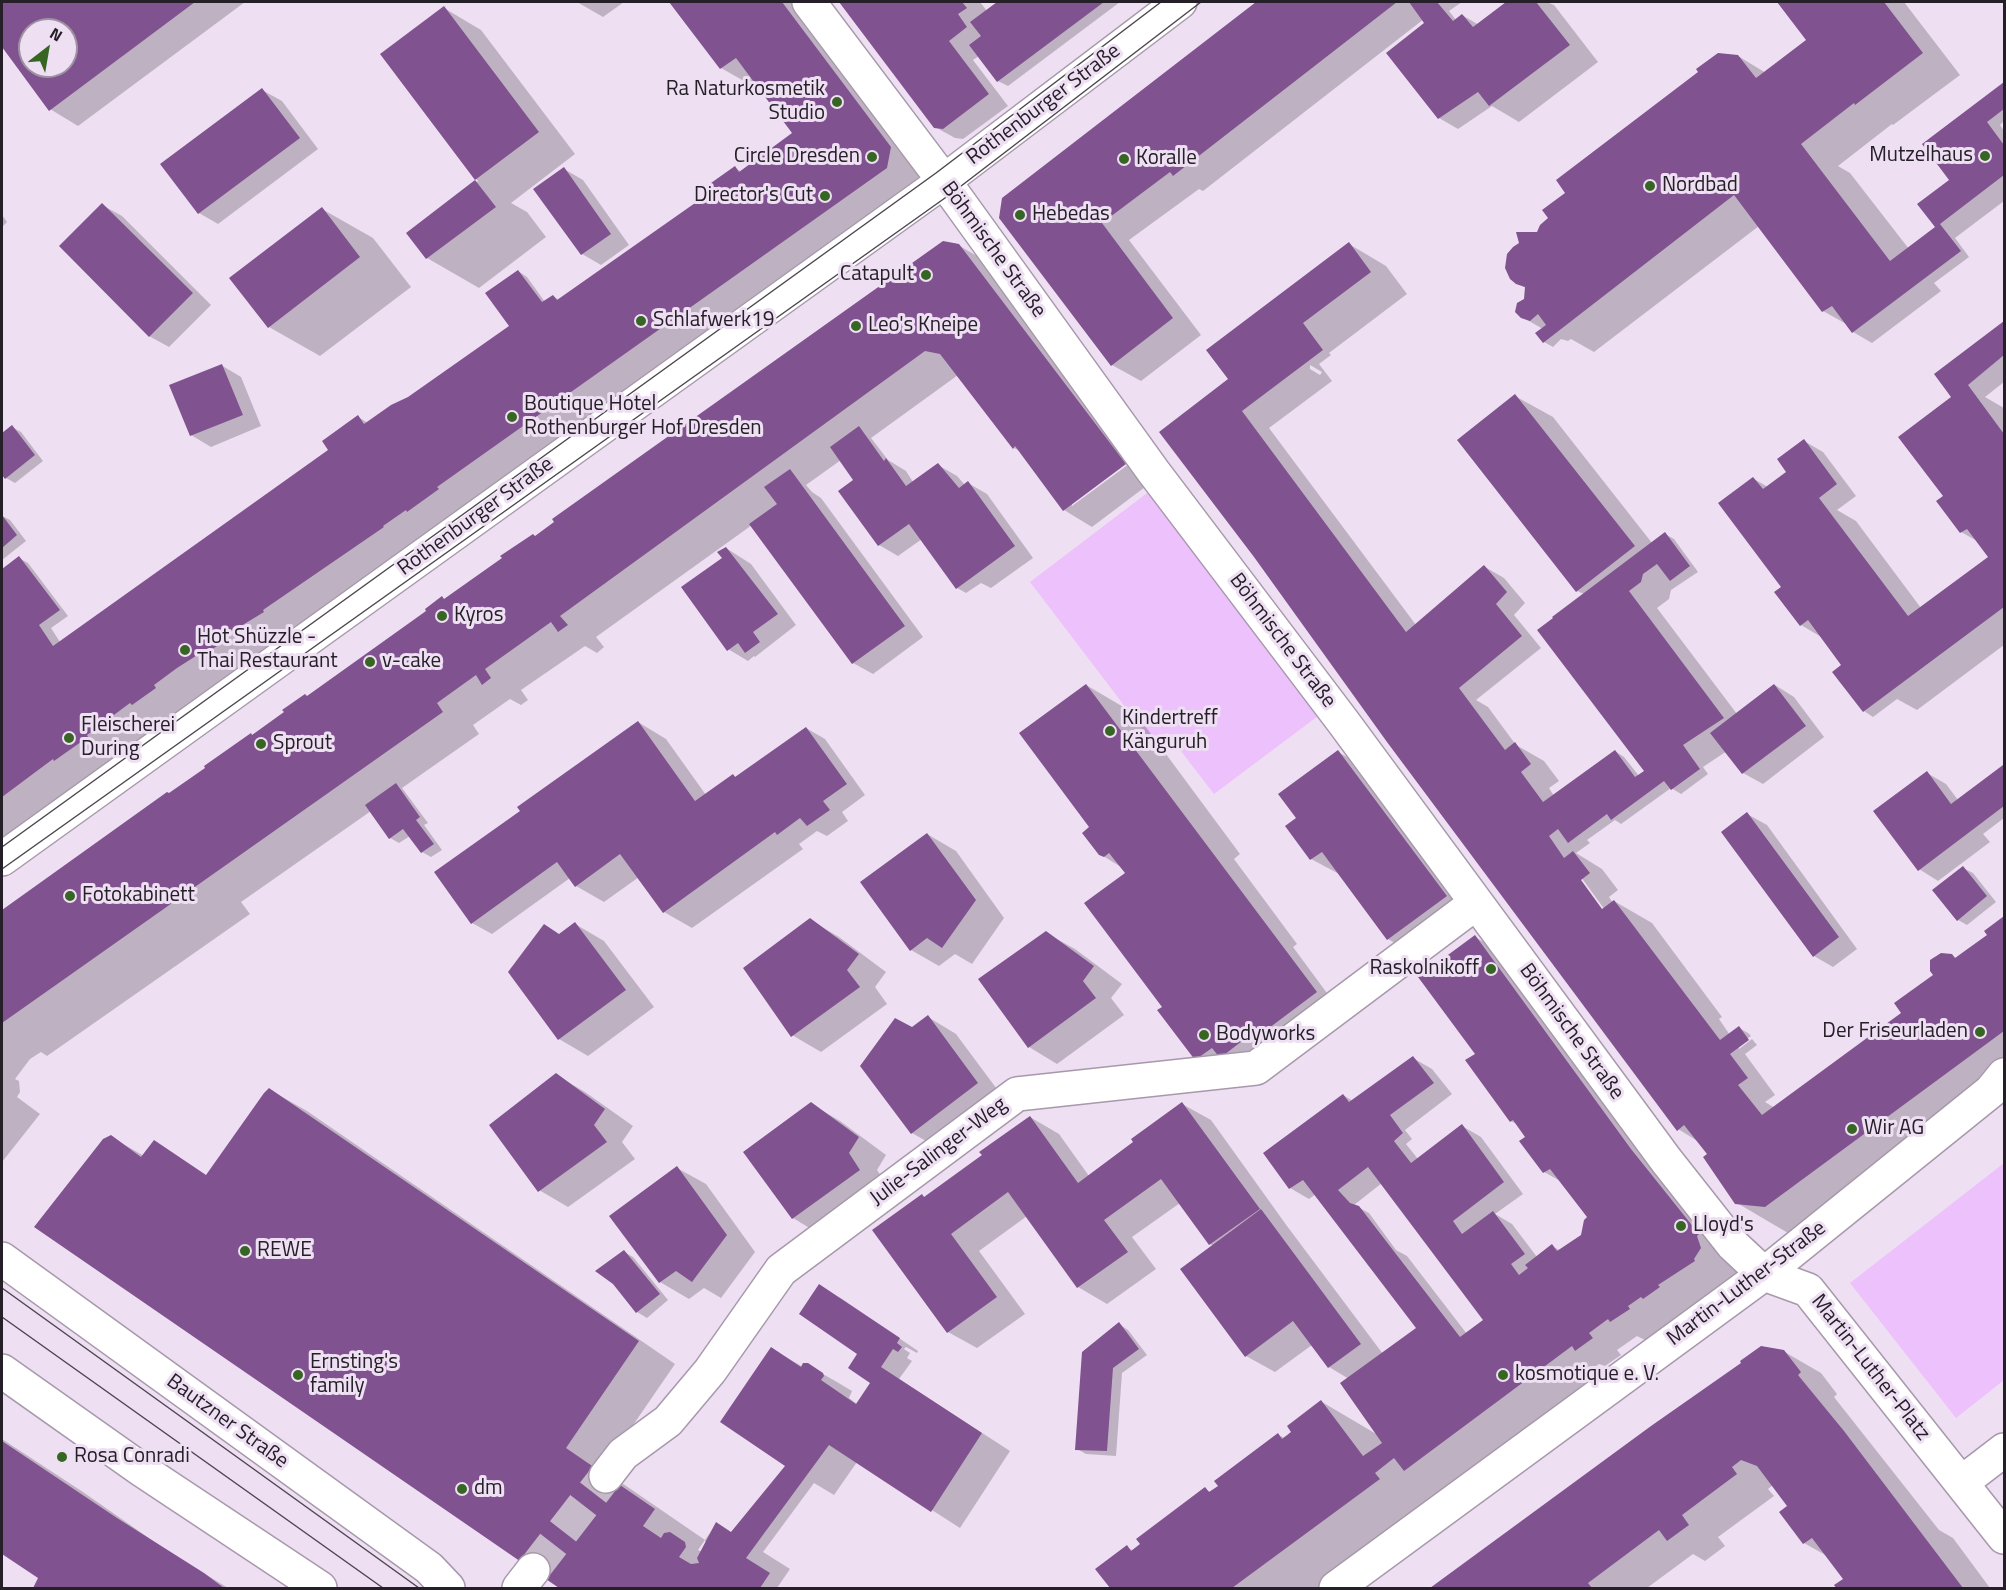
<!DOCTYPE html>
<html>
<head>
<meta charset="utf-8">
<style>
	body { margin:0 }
	#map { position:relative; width:2006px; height:1590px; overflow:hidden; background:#eedff3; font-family:"Titillium Web",sans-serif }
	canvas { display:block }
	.frame { position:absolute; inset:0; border:3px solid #252027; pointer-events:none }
	.north { position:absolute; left:18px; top:18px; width:60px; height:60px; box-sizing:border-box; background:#eedff3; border:2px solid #9e93a1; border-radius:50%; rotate:31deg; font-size:16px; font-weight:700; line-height:24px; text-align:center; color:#252027 }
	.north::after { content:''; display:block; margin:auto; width:21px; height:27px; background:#376524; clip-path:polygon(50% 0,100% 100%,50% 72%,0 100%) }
</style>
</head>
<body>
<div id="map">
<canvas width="2006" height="1590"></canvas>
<div class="frame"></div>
<div class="north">N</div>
</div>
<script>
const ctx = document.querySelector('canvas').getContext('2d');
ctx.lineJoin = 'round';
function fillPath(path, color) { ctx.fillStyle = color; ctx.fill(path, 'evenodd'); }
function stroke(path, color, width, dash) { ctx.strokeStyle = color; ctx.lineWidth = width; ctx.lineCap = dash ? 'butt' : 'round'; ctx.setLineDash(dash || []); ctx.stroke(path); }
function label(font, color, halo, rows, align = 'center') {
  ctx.font = font + ' "Titillium Web",sans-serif'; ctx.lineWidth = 6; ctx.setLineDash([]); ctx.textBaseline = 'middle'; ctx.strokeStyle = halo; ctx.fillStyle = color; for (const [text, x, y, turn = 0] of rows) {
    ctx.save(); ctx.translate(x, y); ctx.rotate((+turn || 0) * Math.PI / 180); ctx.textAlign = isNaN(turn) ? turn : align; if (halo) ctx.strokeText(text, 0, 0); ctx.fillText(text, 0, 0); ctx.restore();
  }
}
fillPath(new Path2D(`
	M1151,490L1322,713L1214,794L1167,733L1152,742L1030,582Z
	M2004,1163V1380L1956,1418L1850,1283Z`), '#edc1fc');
fillPath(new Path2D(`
	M2,2H245L78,126L50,109L2,44ZM30,30H66V66H30Z
	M577,2H624L603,17Z
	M672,2H803L928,170L924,190L2,843V571L19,558L28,563L68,616L51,628L60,642L331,450L358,417L368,423L409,398L511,326L518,271L527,277L545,302L553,296L559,300L717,189L735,168L742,172L794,134L760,88L758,89L721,68ZM508,374L542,423L540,424L505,376Z
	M841,2H980L987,11L999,2H1120L1008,86L998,81L979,56L973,60L1008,106L963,139L955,138L935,127Z
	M1258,2H1462L1449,11L1456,20L1462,15L1479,25L1509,2H1547L1554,5L1598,62L1519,122L1492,106L1458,129L1439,118L1388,53L1425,25L1424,19L1203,191L1199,189L1129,240L1201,335L1141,381L1112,365L1004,198Z
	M1779,2H1904L1960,75L1893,125L1892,124L1838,166L1850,173L1909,249L1937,228L1951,180L1924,144L2004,84V121L2000,125L2004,131V201L1955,238L1969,257L1934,283L1941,291L1872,343L1853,332L1848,325L1823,311L1759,226L1594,352L1571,339L1568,341L1561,339L1553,347L1544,342L1543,329L1522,317L1526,288L1516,283L1537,233L1738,56L1766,73L1808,40Z
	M444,8L481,30L575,154L511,203L527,212L546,237L479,288L427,258L408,233L478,181L383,54Z
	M262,90L282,101L318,149L218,224L199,213Z
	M564,169L583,180L629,245L601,265L582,254Z
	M102,205L122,216L211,305L169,347L149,336Z
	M322,209L373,238L411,287L320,356L269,327Z
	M2,215L7,222L2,227Z
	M1349,244L1386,266L1407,294L1329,353L1331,355L1319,364L1332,381L1269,428L1416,625L1485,567L1504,578L1525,603L1514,615L1541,648L1476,700L1488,707L1516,745L1544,761L1559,781L1549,788L1554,796L1615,751L1624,757L1639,776L1646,772L1584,594L1577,591L1515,396L1553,417L1652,543L1665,534L1674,539L1698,572L1671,590L1669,599L1657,608L1737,714L1775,685L1794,697L1824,737L1763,784L1743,773L1727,751L1703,767L1708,774L1681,794L1671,788L1621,824L1615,820L1587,840L1590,843L1576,853L1602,869L1618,890L1609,897L1613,903L1614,901L1652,923L1722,1017L1719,1019L1730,1035L1739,1028L1748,1033L1751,1036L1739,1045V1049L1752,1039L1757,1045L1745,1054L1775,1095L1765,1102L1775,1108L1903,1014L1951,955L1957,959L1989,935L1986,932L2004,918V1079L1817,1236L1788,1233L1737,1203L1709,1154L1699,1142L1678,1129L1256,557L1231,380ZM1310,365L1322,372L1320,375L1310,369ZM1578,873L1605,910H1602L1575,875Z
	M958,245L996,267L1153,481L1092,527L1064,510L1022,452L1014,448L958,375L871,438L888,460L906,471L913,482L938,465L957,476L965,485L968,483L987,494L1033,558L991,588L981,583L966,593L957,588L922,539L898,556L879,545L856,480L841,460L806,485L812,492L821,498L923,637L873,674L853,663L752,525L596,637L604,647L597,653L585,646L521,690L528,700L521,705L510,699L473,725L479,734L402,788L428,823L424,825L442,850L431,857L422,852L410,836L399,843L390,838L371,811L241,902L250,914L47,1056L41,1052L30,1059L15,1079L19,1081L20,1092L17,1097L40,1114L2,1162V911L168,793L170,795L251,734L253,736L535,537ZM1131,459L1133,461L1072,506V502Z
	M2004,323V382L1985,397L2004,408V645L1917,710L1897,699L1873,717L1864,711L1844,665L1823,638L1801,625L1783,587L1754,479L1768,487L1788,472L1804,441L1823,452L1856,496L1837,510L1856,521L1921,608L1990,557L1979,542L1961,532L1945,496L1953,398L1936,374Z
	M221,365L241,377L261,426L211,447L191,435Z
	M12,427L21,432L43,461L15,483L6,478L2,473V435Z
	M2,516L10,520L26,541L2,560Z
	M726,548L751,564L796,625L755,657L754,656L748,661L728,649L724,558Z
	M1086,685L1137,715L1240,854L1234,859L1297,944L1293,947L1335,1004L1240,1068L1196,1059L1165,1007L1127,874L1121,867L1100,854L1091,828Z
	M638,722L666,739L706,795L733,775L737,778L806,728L825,739L865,795L842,812L848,821L827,836L817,831L799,844L803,849L692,928L664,912L639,877L604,902L576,886L570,878L492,934L472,923L436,873L520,813Z
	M1338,752L1367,768L1475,913L1417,956L1388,939L1341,875L1311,859L1287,826L1298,818Z
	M2003,767L2004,818L1983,834L1990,842L1938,881L1919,869L1927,773L1946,784L1958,800Z
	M1747,814L1767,825L1857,949L1833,967L1814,956Z
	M927,834L956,851L1004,918L972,964L955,954L939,966L911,950Z
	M1963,868L1973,873L1996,902L1967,925L1958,920Z
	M810,920L839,937L886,972L875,987L887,1004L821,1052L792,1035Z
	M575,924L604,941L654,1007L588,1056L559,1039L510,972Z
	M1046,933L1075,949L1122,984L1111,998L1124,1015L1057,1064L1029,1047Z
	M1475,937L1494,948L1738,1270L1731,1282L1649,1342L1637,1336L1617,1350L1621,1355L1605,1366L1599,1364L1586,1373L1592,1380L1322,1588H1112L1097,1569L1127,1547L1134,1551L1205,1489L1212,1493L1278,1435L1285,1438L1322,1402L1378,1435L1349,1379L1329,1367L1312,1345L1275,1372L1246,1356L1213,1246L1210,1244L1180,1203L1132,1237L1156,1269L1107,1304L1078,1287L1027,1216L979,1251L1025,1314L977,1348L948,1332L926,1198L984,1156L1030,1117L1059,1134L1089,1176L1135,1143L1182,1104L1211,1120L1287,1226L1383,1354L1418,1328L1316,1194L1309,1199L1290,1188L1343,1095L1353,1101L1413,1058L1432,1069L1452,1094L1405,1130L1412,1139L1406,1144L1418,1159L1462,1126L1481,1137L1523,1194L1495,1214L1512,1224L1537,1257L1552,1246L1561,1251L1582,1236L1590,1218L1562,1182L1544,1172L1527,1137L1518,1125L1511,1121L1477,1054ZM1382,1183L1486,1320L1467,1334L1407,1256L1396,1250L1369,1213L1354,1205Z
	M928,1017L956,1034L1005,1100L940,1149L912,1133V1029Z
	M556,1075L585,1092L633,1126L622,1142L635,1159L568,1207L539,1190Z
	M270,1090L307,1111L675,1364L629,1431L616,1479L705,1540L698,1550L702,1552L706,1546L705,1540L716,1524L732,1533L787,1466L772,1349L803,1367L807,1365L837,1382L852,1391L849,1398L857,1404L872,1383L839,1297L918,1351L917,1353L906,1347L904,1349L910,1353L907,1358L912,1361L899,1379L1010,1451L960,1528L857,1462L834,1495L814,1483L763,1552L790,1569L777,1588H562L36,1227L111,1137L144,1156L207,1177Z
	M811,1104L840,1121L886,1155L877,1170L888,1186L821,1235L793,1218Z
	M677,1168L706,1184L755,1252L721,1298L704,1288L689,1299L660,1282Z
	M624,1252L633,1257L668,1300L647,1318L637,1312L614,1283Z
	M1119,1324L1128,1330L1147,1355L1122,1373L1116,1456L1086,1454L1077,1449Z
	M1783,1351L1821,1373L1837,1394L1834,1397L1939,1530L1953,1538L1990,1588H1838L1836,1585L1845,1579L1827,1556L1804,1543L1789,1507L1773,1485L1768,1489L1774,1496L1718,1537L1725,1546L1705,1561L1693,1554L1647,1588H1433L1652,1427Z
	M2,1439L83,1492L166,1550L228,1588H34L40,1578L2,1553Z`), '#0003');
fillPath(new Path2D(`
	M2,2H195L49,111L2,47ZM30,30H66V66H30Z
	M669,2H782L891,147L887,168L437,487L439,489L407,512L406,510L383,526L384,527L263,610L264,612L223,637L225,641L200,657L199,654L177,668L154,685L156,688L132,705L130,703L87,735L88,737L54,761L53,759L2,797V569L19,556L60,610L39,625L53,646L328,450L322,441L358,415L364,424L391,405L408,397L509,326L485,293L518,270L542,302L553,295L557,300L715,189L711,183L735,166L739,172L792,133L736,58L720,69Z
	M839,2H962L967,8L958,14L967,27L949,41L989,94L943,129L934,128Z
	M997,2H1104L997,82L969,45L981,36L970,22Z
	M1256,2H1397L1173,176L1170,172L1102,223L1173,318L1111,366L999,218L1002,198Z
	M1409,2H1437L1453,21L1462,14L1473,27L1506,2H1536L1570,45L1489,106L1478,92L1438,119L1386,53L1424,23Z
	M1777,2H1884L1923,53L1855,105L1854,103L1801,144L1890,261L1935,227L1917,204L1949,180L1922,144L2004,82V109L1987,122L2004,145V175L1940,224L1961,251L1852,333L1832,306L1822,312L1734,195L1543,343L1535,333L1546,325L1538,314L1530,321L1521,318L1515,312L1517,303L1524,299L1525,287L1516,284L1510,279L1505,268L1507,254L1513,247L1519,243L1516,232H1537L1540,225L1548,218L1542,210L1565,193L1556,180L1698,72L1696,69L1718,53L1738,55L1756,78L1806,40Z
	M444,6L539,132L475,180L380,54Z
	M262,88L300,138L198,214L160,164Z
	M564,167L611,234L581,255L533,189Z
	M475,180L496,207L426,259L406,233Z
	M102,203L193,293L149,337L59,246Z
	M322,207L360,257L268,328L229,278Z
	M943,241L959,244L1126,464L1063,511L1015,446L1013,449L940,354L925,351L560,616L568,625L558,632L551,622L485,669L491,678L482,685L476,675L437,703L443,712L2,1023V910L167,792L169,793L205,768L204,766L251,733L252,735L284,712L282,710L305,694L307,696L426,611L425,609L442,596L444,599L502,558L500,556L533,534L535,536L554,522L552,519Z
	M1349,242L1371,272L1303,323L1323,350L1242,411L1406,632L1484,565L1507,592L1496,604L1522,636L1459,688L1505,750L1515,742L1531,764L1521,772L1543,802L1615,750L1635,777L1644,771L1537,630L1553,618L1552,617L1665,532L1690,566L1670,581L1657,564L1643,574L1641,582L1629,591L1724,718L1683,745L1700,769L1671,790L1664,781L1611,820L1607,814L1568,843L1558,829L1549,836L1564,858L1573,851L1590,873L1581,880L1602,909L1614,900L1720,1040L1739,1026L1749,1040L1730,1054L1748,1078L1738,1085L1762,1115L1901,1013L1894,1003L1933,975L1930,971V960L1941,953L1952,954L1955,958L1987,935L1984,931L2004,916V1031L1765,1207L1735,1204L1703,1157L1707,1154L1684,1125L1677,1131L1387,742L1254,557L1159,432L1228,379L1206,350Z
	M2004,321V355L1968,385L2004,434V607L1863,712L1832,672L1841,665L1808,620L1800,626L1774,592L1781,587L1718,503L1753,477L1763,489L1786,472L1777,459L1804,439L1837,484L1819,498L1908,616L1988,557L1967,529L1960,533L1936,501L1943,496L1898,437L1951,397L1934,374Z
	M222,364L243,415L190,436L169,385Z
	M1515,394L1635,546L1576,592L1457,440Z
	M12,425L35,455L5,479L2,475V433Z
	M859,426L884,461L886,458L906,486L938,463L959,488L968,481L1015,546L956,589L909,524L878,546L838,491L853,480L830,447Z
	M790,469L905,626L852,664L749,524L777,504L764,487Z
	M2,515L17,535L2,548Z
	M726,547L778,614L753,632L760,642L745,653L738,643L727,651L681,587L722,558L717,552Z
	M1086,684L1317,992L1249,1043L1246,1038L1220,1058L1212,1048L1195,1060L1157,1010L1162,1007L1084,903L1125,873L1109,853L1104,857L1099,855L1082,833L1089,827L1019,733Z
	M1774,684L1806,726L1742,774L1710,733Z
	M638,721L695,801L733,774L735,777L806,727L847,784L823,801L830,810L807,826L800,818L777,835L775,832L663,913L620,854L575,887L557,862L471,924L434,872L520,811L517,807Z
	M1338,750L1447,896L1387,940L1322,852L1310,860L1285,826L1296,818L1278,794Z
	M2003,765L2004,806L1918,871L1873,811L1927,771L1951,804Z
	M396,783L420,817L416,820L434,844L421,853L403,829L389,839L365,805Z
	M1747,812L1839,937L1813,957L1721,832Z
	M927,833L976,900L942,948L927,938L910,951L860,882Z
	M1963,866L1987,896L1957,921L1932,890Z
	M810,918L859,954L847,970L860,987L791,1037L743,968Z
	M575,922L626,990L558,1040L508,972L544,924L559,934Z
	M1046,931L1094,966L1083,981L1096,998L1028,1048L978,979Z
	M1475,935L1631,1149L1699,1234L1697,1236L1701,1248L1694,1259L1695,1261L1658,1285L1660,1287L1643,1299L1641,1297L1628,1306L1630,1309L1610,1322L1608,1319L1589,1333L1593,1338L1575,1351L1572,1346L1404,1471L1394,1458L1375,1473L1380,1479L1232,1588H1110L1095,1569L1127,1545L1131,1551L1140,1544L1136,1539L1205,1487L1209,1492L1218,1486L1214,1481L1278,1433L1282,1439L1291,1432L1287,1426L1321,1400L1363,1456L1382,1443L1340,1383L1416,1328L1303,1180L1289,1189L1263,1153L1343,1094L1349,1102L1413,1056L1434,1083L1390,1115L1403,1133L1394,1141L1397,1145L1411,1163L1462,1124L1504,1182L1453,1221L1462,1234L1493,1211L1525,1254L1511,1264L1519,1275L1528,1268L1525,1265L1552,1244L1557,1251L1581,1235L1584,1220L1587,1217L1550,1169L1543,1173L1519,1141L1525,1137L1513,1120L1510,1122L1465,1060L1475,1054L1418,977ZM1368,1167L1483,1320L1460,1337L1359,1206L1350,1203L1338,1190Z
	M928,1015L978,1083L911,1134L860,1066L895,1018L912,1027Z
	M556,1073L605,1109L594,1125L607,1142L538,1192L489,1125Z
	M269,1088L639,1341L566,1448L655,1509L643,1526L661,1538L664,1533L670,1532L685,1542L686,1547L679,1557L691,1564L699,1563L697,1558L716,1522L731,1532L785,1466L720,1422L771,1347L801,1367L803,1363H808L823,1373L824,1376L821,1380L856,1404L870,1383L848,1368L857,1354L799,1314L819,1284L900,1338L897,1343L902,1347L898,1352L893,1349L881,1367L982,1433L931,1512L829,1445L746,1558L770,1573L760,1588H559L34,1227L103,1139L111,1135L141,1157L154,1140L206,1175L264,1093Z
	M811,1102L859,1137L849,1153L860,1170L792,1219L743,1152Z
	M1182,1102L1260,1209L1209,1245L1161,1179L1104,1220L1128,1252L1077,1288L1008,1192L951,1234L997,1297L947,1333L872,1230L922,1194L924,1197L982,1155L979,1152L1030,1116L1078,1183L1133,1142L1131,1139Z
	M677,1166L727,1235L692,1282L676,1271L659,1283L609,1216Z
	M1261,1209L1361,1344L1328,1368L1293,1321L1245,1357L1180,1269Z
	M624,1250L660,1294L636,1313L613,1284L595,1271Z
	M1119,1322L1139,1349L1113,1368L1107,1451L1075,1450L1082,1352Z
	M1761,1346L1784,1350L1801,1372L1798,1375L1844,1431L1963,1588H1836L1834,1585L1843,1579L1812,1538L1803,1544L1779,1512L1787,1506L1757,1466L1741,1460L1732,1467L1737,1474L1682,1515L1689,1525L1667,1541L1659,1530L1588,1583L1592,1588H1430L1651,1426L1741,1363L1740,1361Z
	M2,1441L117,1518L204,1573L224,1588H33L38,1578L2,1554Z`), '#80528f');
stroke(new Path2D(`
	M533,1570L606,1476`), '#c6b9ca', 33, [33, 16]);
const minor = new Path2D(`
	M809,2L944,181L1153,471L1344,723L1666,1160L1733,1245L1764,1274L1808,1290L2004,1537
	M2,859L944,181L1180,2
	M606,1476L623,1454L668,1421L710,1371L781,1270L1017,1094L1256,1068L1476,903
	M1961,1483L2004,1450
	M519,1588L533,1570
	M1336,1588L1764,1274L1991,1091L2004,1075`);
const major = new Path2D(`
	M2,1259L429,1568L448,1588
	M2,1371L142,1470L320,1588`);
stroke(minor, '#a799ab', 36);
stroke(major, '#a799ab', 36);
stroke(minor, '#fff', 33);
stroke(major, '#fff', 33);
stroke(new Path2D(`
	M2,847L936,173L1161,2
	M2,869L952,193L1201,2
	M2,1288L419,1588
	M2,1317L383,1588`), '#4e4750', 1.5);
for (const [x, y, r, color] of [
	[837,102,6,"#376524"],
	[1985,156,6,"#376524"],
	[872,157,6,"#376524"],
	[1124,159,6,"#376524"],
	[1650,186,6,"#376524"],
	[825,196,6,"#376524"],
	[1020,215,6,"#376524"],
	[926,275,6,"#376524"],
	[641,321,6,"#376524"],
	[856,326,6,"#376524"],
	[512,417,6,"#376524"],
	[442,616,6,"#376524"],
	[185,650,6,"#376524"],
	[370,662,6,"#376524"],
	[1110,731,6,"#376524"],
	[69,738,6,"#376524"],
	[261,744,6,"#376524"],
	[70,896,6,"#376524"],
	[1491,969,6,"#376524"],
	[1980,1032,6,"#376524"],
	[1204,1035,6,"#376524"],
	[1852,1129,6,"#376524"],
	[1681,1226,6,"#376524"],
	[245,1251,6,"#376524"],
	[298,1375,6,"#376524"],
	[1503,1375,6,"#376524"],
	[62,1457,6,"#376524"],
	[462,1489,6,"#376524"]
]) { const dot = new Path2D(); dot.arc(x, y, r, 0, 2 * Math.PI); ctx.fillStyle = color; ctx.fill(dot); stroke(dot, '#eedff3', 2); }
label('21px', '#252027', '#eedff3', [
	["Ra Naturkosmetik",825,90,"right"],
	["Studio",825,114,"right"],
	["Mutzelhaus",1973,156,"right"],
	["Circle Dresden",860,157,"right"],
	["Koralle",1136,159],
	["Nordbad",1662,186],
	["Director's Cut",813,196,"right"],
	["Hebedas",1032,215],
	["Catapult",914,275,"right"],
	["Schlafwerk19",653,321],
	["Leo's Kneipe",868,326],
	["Boutique Hotel",524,405],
	["Rothenburger Hof Dresden",524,429],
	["Kyros",454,616],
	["Hot Shüzzle -",197,638],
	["Thai Restaurant",197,662],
	["v-cake",382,662],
	["Kindertreff",1122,719],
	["Känguruh",1122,743],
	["Fleischerei",81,726],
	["During",81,750],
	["Sprout",273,744],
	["Fotokabinett",82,896],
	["Raskolnikoff",1479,969,"right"],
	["Der Friseurladen",1968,1032,"right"],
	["Bodyworks",1216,1035],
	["Wir AG",1864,1129],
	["Lloyd's",1693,1226],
	["REWE",257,1251],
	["Ernsting's",310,1363],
	["family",310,1387],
	["kosmotique e. V.",1515,1375],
	["Rosa Conradi",74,1457],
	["dm",474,1489]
], 'left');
label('21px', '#252027', '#eedff3', [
	["Rothenburger Straße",1044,105,-37],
	["Böhmische Straße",993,250,54],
	["Rothenburger Straße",476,517,-36],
	["Böhmische Straße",1282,641,53],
	["Böhmische Straße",1571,1032,54],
	["Julie-Salinger-Weg",939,1152,-37],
	["Martin-Luther-Straße",1747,1284,-37],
	["Martin-Luther-Platz",1870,1368,52],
	["Bautzner Straße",227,1422,36]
]);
</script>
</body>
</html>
